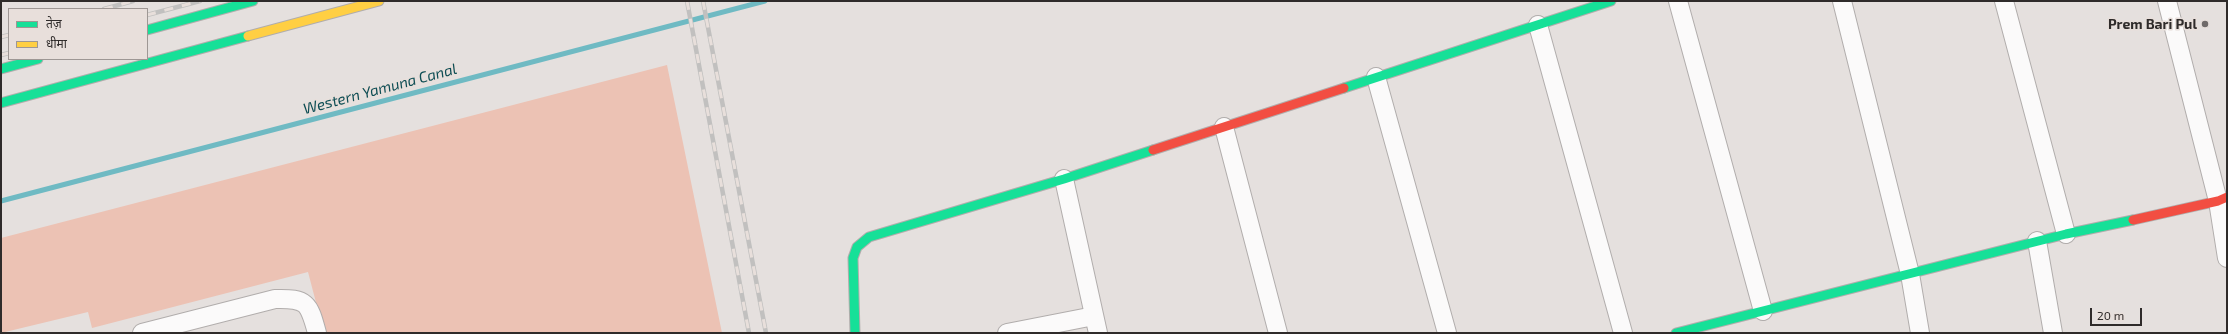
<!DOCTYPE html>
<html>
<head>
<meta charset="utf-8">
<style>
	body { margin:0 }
	#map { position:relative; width:2228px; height:334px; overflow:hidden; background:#e5e0de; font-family:"Exo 2","Noto Sans Devanagari",sans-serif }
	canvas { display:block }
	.frame { position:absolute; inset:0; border:2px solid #2f2b2a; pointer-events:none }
	.legend { position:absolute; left:8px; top:8px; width:140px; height:52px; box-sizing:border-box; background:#e8dfdb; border:1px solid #9e9794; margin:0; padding:5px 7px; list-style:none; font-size:12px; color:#2f2b2a }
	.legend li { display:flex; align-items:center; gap:8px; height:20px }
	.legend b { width:20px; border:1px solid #9e9794 }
	.scale { position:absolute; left:2090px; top:308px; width:52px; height:18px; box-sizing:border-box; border:2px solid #2f2b2a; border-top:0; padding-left:5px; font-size:12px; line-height:14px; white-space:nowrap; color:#2f2b2a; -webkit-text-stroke:3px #e8dfdb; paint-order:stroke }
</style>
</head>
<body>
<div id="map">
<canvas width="2228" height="334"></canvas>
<div class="frame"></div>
<ul class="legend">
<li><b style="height:5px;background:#16e098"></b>तेज़</li>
<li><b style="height:5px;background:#ffcf43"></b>धीमा</li>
</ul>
<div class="scale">20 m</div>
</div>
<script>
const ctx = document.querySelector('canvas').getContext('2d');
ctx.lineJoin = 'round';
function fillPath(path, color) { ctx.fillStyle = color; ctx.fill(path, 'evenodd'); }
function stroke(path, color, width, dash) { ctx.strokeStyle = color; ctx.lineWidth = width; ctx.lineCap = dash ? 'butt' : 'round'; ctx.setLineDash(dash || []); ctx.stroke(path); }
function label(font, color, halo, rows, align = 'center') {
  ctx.font = font + ' "Exo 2",sans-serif'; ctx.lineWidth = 3; ctx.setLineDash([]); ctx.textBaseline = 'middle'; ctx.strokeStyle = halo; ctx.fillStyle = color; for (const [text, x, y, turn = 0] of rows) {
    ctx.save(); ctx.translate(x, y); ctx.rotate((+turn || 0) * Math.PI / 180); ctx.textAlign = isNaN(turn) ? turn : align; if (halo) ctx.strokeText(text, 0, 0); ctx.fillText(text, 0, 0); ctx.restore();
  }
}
fillPath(new Path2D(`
	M667,65L722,333H324L308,272L92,328L88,312L1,333V238Z`), '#ecc2b4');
stroke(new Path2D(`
	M1,201L765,1`), '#6fbac3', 5);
const street = new Path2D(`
	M1678,1L1763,311
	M1842,1L1910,274L1920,333
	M2004,1L2066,234
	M2167,1L2218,201L2227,258
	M1538,25L1623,333
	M1376,77L1447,333
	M1224,127L1278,333
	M1064,179L1098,333
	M2037,241L2053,333
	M142,333L275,299C307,298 309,303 317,333
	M1007,333L1094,316`);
const fast = new Path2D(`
	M147,30L253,1
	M1,69L38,59
	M1344,88L1611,1
	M1,103L248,36
	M855,333L853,258L857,247L869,237L1064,179L1153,150
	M1676,333L2066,234L2133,220`);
const slow = new Path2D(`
	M248,36L379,1`);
const jam = new Path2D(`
	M1153,150L1344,88
	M2133,220L2218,201L2227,197`);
stroke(street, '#b1adac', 20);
stroke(fast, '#b1adac', 11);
stroke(slow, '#b1adac', 11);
stroke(jam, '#b1adac', 11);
stroke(street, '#fbfafa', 18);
stroke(fast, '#16e098', 9);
stroke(slow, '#ffcf43', 9);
stroke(jam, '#f24e42', 9);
const rail = new Path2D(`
	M687,1L749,333
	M703,1L766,333
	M104,9L133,1
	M147,15L200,1
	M1,37L9,35
	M1,55L9,53`);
stroke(rail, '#c1c0bf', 4.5);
stroke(rail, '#e8dfdb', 3, [9]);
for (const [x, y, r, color] of [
	[2205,24,4,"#6f6a69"]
]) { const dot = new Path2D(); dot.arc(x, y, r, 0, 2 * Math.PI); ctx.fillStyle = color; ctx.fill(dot); stroke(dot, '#e8dfdb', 1.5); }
label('bold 14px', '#2f2b2a', '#e8dfdb', [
	["Prem Bari Pul",2197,24]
], 'right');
label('italic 15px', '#0d4d54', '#e8dfdb', [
	["Western Yamuna Canal",380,89,-15]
]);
</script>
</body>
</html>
